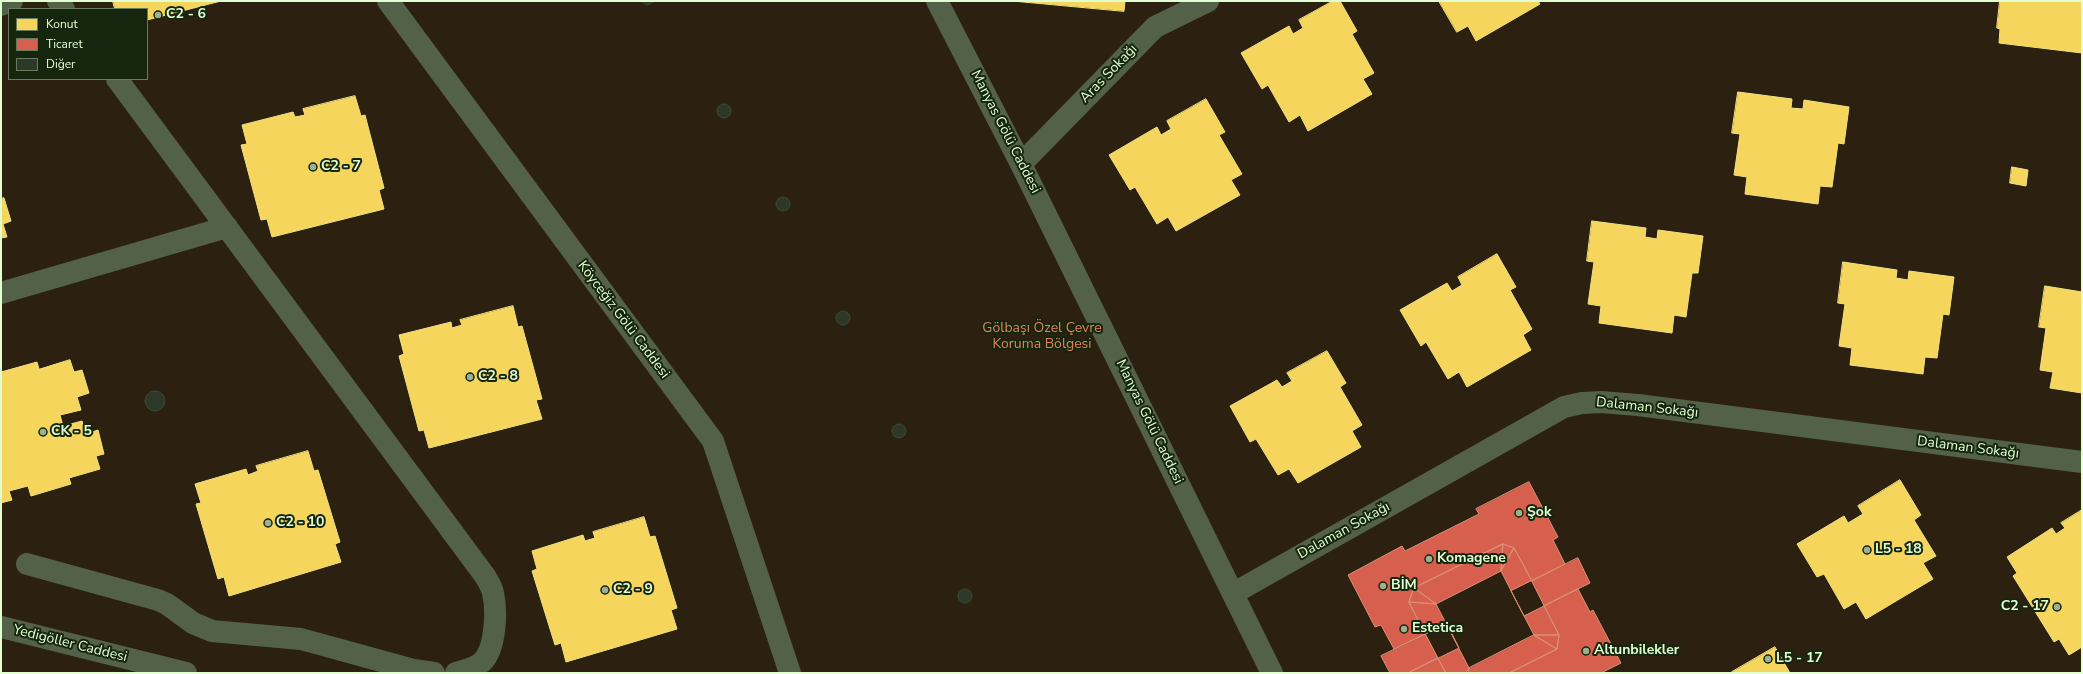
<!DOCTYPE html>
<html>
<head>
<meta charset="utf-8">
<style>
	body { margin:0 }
	#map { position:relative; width:2083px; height:674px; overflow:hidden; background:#172013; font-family:"Nunito Sans",sans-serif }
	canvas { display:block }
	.frame { position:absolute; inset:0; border:2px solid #e2ffd2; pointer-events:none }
	.legend { position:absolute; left:8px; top:8px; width:140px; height:72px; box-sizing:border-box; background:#15250e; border:1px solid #677c5c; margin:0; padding:5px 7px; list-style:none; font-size:12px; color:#e2ffd2 }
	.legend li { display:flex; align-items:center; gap:8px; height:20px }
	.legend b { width:20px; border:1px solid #677c5c }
</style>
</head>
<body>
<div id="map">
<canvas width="2083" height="674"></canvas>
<div class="frame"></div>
<ul class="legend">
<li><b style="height:11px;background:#f6d55c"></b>Konut</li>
<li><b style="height:11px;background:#d6604d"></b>Ticaret</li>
<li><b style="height:11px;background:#2d3828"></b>Diğer</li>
</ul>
</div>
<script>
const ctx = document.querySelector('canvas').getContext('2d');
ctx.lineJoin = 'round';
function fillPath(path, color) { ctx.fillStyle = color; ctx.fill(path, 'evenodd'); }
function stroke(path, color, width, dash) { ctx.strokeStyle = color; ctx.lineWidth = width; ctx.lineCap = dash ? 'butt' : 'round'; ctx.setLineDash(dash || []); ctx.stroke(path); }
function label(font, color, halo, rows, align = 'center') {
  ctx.font = font + ' "Nunito Sans",sans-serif'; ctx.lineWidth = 4; ctx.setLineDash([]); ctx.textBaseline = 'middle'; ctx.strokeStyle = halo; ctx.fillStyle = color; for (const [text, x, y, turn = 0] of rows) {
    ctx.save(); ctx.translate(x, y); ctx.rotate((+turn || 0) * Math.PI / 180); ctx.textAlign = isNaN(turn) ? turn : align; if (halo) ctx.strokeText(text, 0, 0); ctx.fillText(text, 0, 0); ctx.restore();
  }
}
fillPath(new Path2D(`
	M1,1H2082V673H1ZM9,9H147V79H9Z`), '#2c2011');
const homes = new Path2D(`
	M113,1H221L147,20V9H115Z
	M1013,1H1125L1124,11Z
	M1333,1H1340L1357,31L1352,34L1374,73L1363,79L1372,94L1308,131L1300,115L1289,122L1268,85L1262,89L1241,53L1289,26L1293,34L1303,28L1299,20Z
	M1439,1H1538L1540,4L1476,41L1468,26L1457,32Z
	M2000,1H2082V53L1999,43L2000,29L1997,28Z
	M1738,92L1792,99L1791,108L1803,109L1804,100L1849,107L1844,144L1838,143L1832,187L1820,186L1818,204L1745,194L1747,177L1734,175L1740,134L1732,133Z
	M355,96L361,116L365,115L384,188L379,190L384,209L272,237L267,219L261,220L241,145L247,144L242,125L293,112L295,117L305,115L303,109Z
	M1206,99L1225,132L1219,135L1242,174L1231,180L1240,195L1176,231L1168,217L1157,224L1135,187L1130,190L1109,155L1157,127L1161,135L1171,129L1167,121Z
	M2012,167L2028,170L2026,186L2010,183Z
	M4,198L11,221L3,224L7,237L1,238V199Z
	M1592,221L1646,228L1645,237L1657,239L1658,230L1703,236L1698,273H1692L1686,317L1674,315L1672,333L1599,323L1601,306L1588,304L1594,262L1587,261Z
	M1497,254L1516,287L1510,290L1532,329L1523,335L1531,350L1467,387L1459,372L1448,379L1426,342L1421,346L1400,310L1447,283L1452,291L1462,285L1458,277Z
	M1843,262L1897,270L1896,278L1908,280L1909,271L1954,277L1949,315L1943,314L1937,358L1925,357L1923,374L1850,365L1852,348L1839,346L1845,304L1838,303Z
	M2045,286L2082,292V393L2050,388L2053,372L2040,370L2046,328L2039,327Z
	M513,306L518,327L522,326L542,399L536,400L542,419L429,448L424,430L419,431L399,356L404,354L399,335L451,322L452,328L462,325L460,320Z
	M1327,351L1346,383L1340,387L1362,425L1352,431L1361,447L1298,483L1289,469L1278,475L1256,439L1250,442L1230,406L1277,380L1282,387L1292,381L1287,373Z
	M70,360L74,372L82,370L89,393L77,397L81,410L60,415L63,426L82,421L86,434L98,430L104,454L96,456L100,469L69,478L71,484L31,496L28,486L9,491L12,500L1,503V372L37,362L39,369Z
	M308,451L314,471L318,470L340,542L335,544L341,562L229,596L224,577L218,579L196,504L201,503L195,484L246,469L248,475L258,471L256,466Z
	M1900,480L1921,515L1914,520L1936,556L1923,563L1933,579L1866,619L1856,602L1844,609L1824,574L1817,577L1797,544L1844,516L1848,523L1863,514L1858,506Z
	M2082,510V647L2069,655L2059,639L2054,642L2013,576L2017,573L2007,557L2052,528L2056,534L2065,528L2061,523Z
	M644,517L650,537L655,536L677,608L671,610L677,629L566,662L561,643L555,645L532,571L537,569L532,551L583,535L585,541L595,538L593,532Z
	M1775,647L1790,673H1733L1732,672Z`);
fillPath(homes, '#f6d55c');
stroke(homes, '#f0e27f', 1);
const shops = new Path2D(`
	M1529,482L1558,537L1553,540L1565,564L1532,581L1514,548L1503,544L1414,588L1409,602L1425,634L1394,649L1381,625L1375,627L1348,575L1402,546L1405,551L1479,514L1476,509Z
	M1503,544L1501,571L1436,604L1414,588Z
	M1503,544L1514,548L1501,571Z
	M1514,548L1523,564L1559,635H1534L1524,616L1501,571Z
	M1578,558L1590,583L1524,616L1511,591Z
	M1414,588L1436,604L1409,602Z
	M1578,589L1590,612L1593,610L1621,663L1601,673H1509L1557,649L1559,635L1544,606Z
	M1409,602L1436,604L1469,668L1466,673H1446Z
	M1447,624L1459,648L1408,673H1390L1381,656Z
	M1534,635H1559L1557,649Z
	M1534,635L1557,649L1509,673H1468L1469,668Z
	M1438,658L1446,673H1408Z`);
fillPath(shops, '#d6604d');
stroke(shops, '#da9075', 1);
const building = new Path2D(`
	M641,1H655L648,5Z
	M717 111a7 7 0 1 1 14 0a7 7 0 1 1-14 0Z
	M776 204a7 7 0 1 1 14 0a7 7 0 1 1-14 0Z
	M836 318a7 7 0 1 1 14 0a7 7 0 1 1-14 0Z
	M145 401a10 10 0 1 1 20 0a10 10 0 1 1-20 0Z
	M892 431a7 7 0 1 1 14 0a7 7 0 1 1-14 0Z
	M958 596a7 7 0 1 1 14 0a7 7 0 1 1-14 0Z`);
fillPath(building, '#2d3828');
stroke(building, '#3b4a35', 1);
stroke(new Path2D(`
	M58,1L64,9
	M388,1L713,441L790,673
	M937,1L1021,164L1272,673
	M1,5L12,1
	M117,79L485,576C488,581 492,587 493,593C497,610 496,649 482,662C475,668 465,670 456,673
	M1021,164L1155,27L1208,1
	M1,293L227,227
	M27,564L158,600L167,604L193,623L212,631L301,639L414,670L434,673
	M1234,593L1564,407L1582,403L1601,402L1638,405L2082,462
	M1,627L186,673`), '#526148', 22);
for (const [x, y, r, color] of [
	[158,15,4,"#9bb18f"],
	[313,167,4,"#9bb18f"],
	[470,377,4,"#9bb18f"],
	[43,432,4,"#9bb18f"],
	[1519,513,4,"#9bb18f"],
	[268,523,4,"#9bb18f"],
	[1867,550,4,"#9bb18f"],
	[1429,559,4,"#9bb18f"],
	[1383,586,4,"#9bb18f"],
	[605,590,4,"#9bb18f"],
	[2057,607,4,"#9bb18f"],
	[1404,629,4,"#9bb18f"],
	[1586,651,4,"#9bb18f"],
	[1768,659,4,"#9bb18f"]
]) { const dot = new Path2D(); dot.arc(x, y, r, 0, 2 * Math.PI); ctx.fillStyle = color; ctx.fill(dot); stroke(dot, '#15250e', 1.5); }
label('bold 14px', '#e2ffd2', '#15250e', [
	["C2 - 6",166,15],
	["C2 - 7",321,167],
	["C2 - 8",478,377],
	["CK - 5",51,432],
	["Şok",1527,513],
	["C2 - 10",276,523],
	["L5 - 18",1875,550],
	["Komagene",1437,559],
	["BİM",1391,586],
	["C2 - 9",613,590],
	["C2 - 17",2049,607,"right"],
	["Estetica",1412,629],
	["Altunbilekler",1594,651],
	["L5 - 17",1776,659]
], 'left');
label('14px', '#e2ffd2', '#15250e', [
	["Aras Sokağı",1109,74,-46],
	["Manyas Gölü Caddesi",1005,132,63],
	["Köyceğiz Gölü Caddesi",623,320,53],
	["Dalaman Sokağı",1647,408,6],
	["Manyas Gölü Caddesi",1149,422,64],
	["Dalaman Sokağı",1968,448,7],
	["Dalaman Sokağı",1344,531,-29],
	["Yedigöller Caddesi",70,644,14]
]);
label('14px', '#e2815b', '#15250e', [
	["Gölbaşı Özel Çevre",1042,329],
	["Koruma Bölgesi",1042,345]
]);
</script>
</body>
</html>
